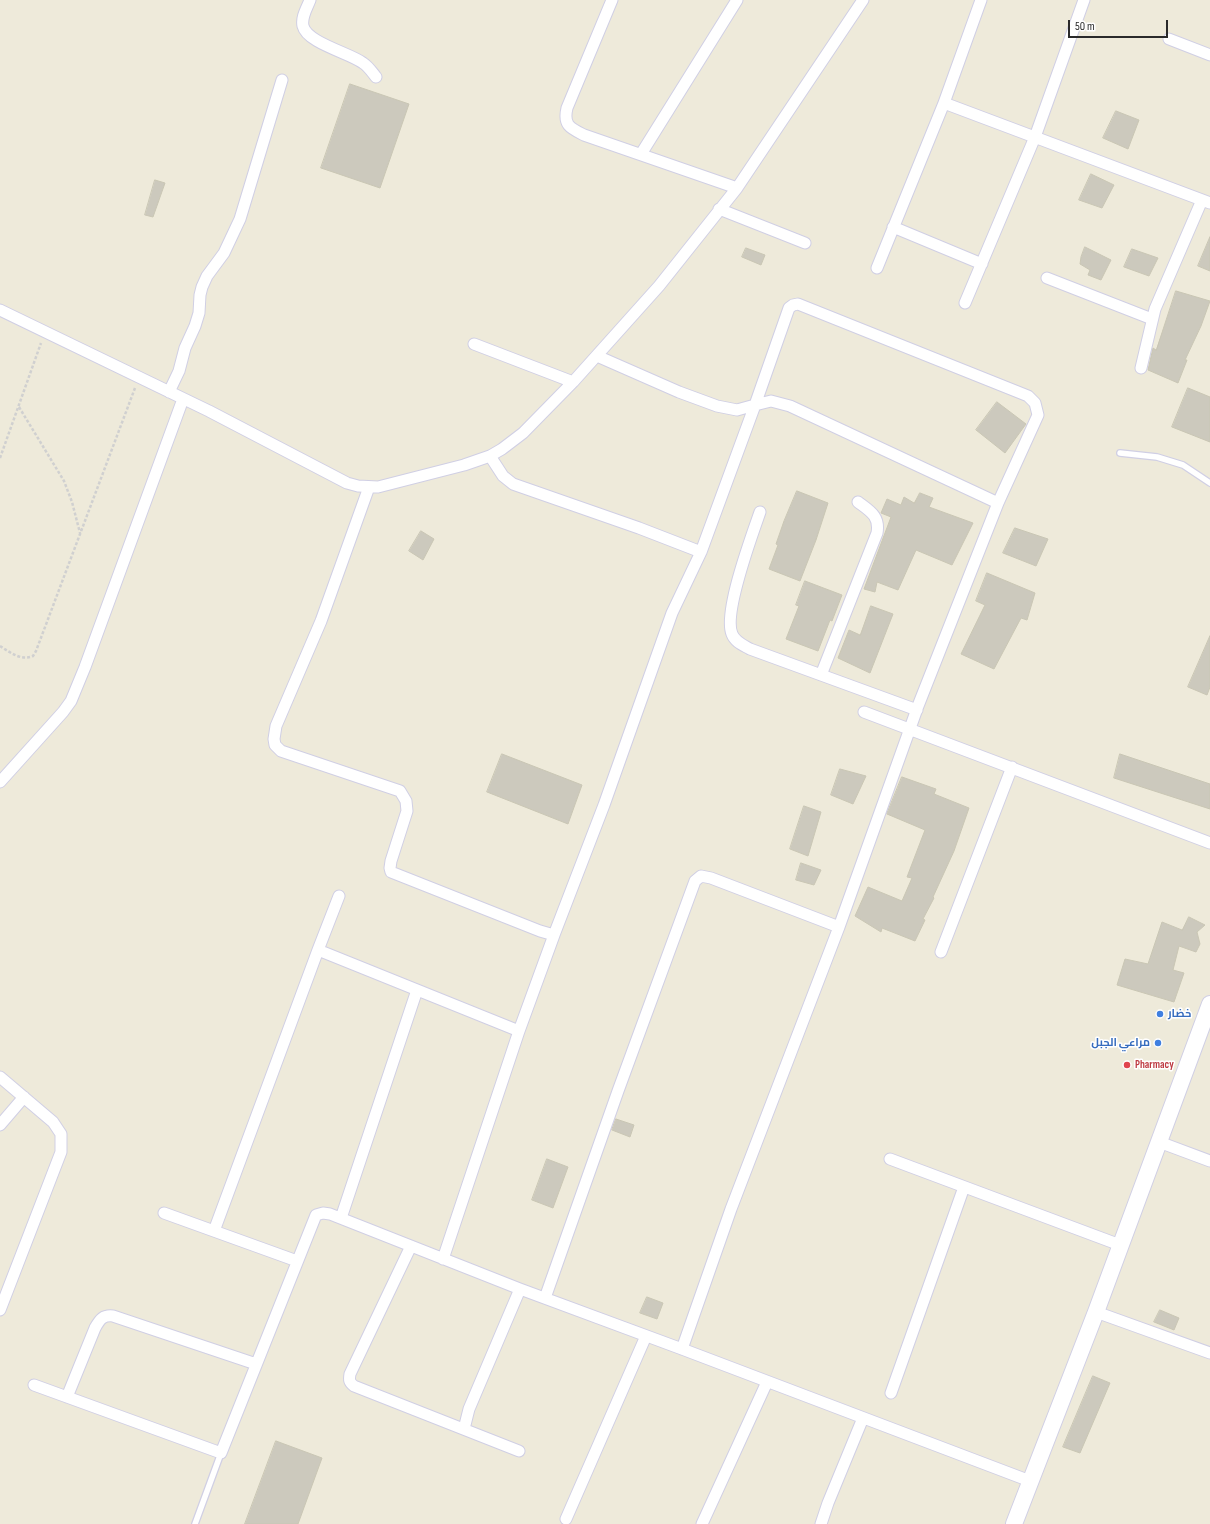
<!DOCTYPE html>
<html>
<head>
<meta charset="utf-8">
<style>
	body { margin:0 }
	#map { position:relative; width:1210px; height:1524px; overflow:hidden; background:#eeeada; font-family:"Sofia Sans Condensed",sans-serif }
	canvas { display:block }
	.scale { position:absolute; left:1068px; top:20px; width:100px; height:18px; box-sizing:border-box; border:2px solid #2a2a2a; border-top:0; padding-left:5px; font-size:12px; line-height:14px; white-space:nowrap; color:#2a2a2a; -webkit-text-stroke:3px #fff; paint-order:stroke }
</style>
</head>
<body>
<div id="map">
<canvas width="1210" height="1524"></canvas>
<div class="scale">50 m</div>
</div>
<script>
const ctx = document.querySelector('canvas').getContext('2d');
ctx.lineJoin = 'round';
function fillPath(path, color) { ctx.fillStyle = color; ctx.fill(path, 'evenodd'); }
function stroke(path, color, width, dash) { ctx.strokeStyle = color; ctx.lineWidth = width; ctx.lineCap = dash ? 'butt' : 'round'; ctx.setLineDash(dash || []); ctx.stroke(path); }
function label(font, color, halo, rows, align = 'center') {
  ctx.font = font + ' "Sofia Sans Condensed",Cairo,sans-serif'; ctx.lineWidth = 3; ctx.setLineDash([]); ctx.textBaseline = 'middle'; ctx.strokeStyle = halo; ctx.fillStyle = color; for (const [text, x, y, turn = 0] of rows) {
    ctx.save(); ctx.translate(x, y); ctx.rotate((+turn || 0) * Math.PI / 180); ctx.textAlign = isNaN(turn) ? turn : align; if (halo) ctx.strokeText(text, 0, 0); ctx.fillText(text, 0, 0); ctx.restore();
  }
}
const building = new Path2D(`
	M350,84L409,104L380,188L321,168Z
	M1116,111L1139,120L1128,149L1103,138Z
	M1091,174L1114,185L1102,208L1079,200Z
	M155,180L165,183L153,217L145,215Z
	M1210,237V271L1198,266Z
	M1085,247L1111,260L1101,280L1088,275L1090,270L1080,264L1081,257Z
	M746,248L765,255L761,265L742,257Z
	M1132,249L1158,258L1149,276L1124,267Z
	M1176,291L1210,301L1201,326L1185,360H1187L1178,383L1148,370L1153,348L1156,350Z
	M1188,388L1210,397V442L1172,427Z
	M997,402L1026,424L1005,453L976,430Z
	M797,491L828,503L816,540L800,581L769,569L778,545L776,544L784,521Z
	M920,493L933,498L929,507L973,523L952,565L916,550L898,590L877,582L875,592L864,589L891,517L881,513L887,499L901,505L904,497L914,503Z
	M1015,528L1048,539L1036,566L1003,553Z
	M421,531L434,539L423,560L409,551Z
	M987,573L1035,593L1027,620L1021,618L994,669L961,654L985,605L976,601Z
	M805,581L842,595L832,621L830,620L818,651L786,639L799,606L796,605Z
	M871,606L893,614L870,673L838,658L849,630L860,635Z
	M1210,636V687L1207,695L1188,687Z
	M502,754L582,785L568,824L487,792Z
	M1120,754L1210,784V809L1114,778Z
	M840,769L866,776L853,804L831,795Z
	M902,777L936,789L934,794L969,808L954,851L933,897L934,898L923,919L925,920L915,941L882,928L881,932L855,916L868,887L902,901L912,878L907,877L925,830L887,814Z
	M804,806L821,812L808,856L790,849Z
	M801,863L821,870L814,885L796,880Z
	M1189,917L1205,925L1197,932L1200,944L1196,952L1179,946L1173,970L1184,973L1174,1002L1117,985L1125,959L1148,964L1162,922L1182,930Z
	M616,1119L634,1125L630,1137L612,1130Z
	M547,1159L568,1167L553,1208L532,1200Z
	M647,1297L663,1303L657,1319L640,1313Z
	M1160,1310L1179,1318L1174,1330L1154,1322Z
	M1093,1376L1110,1383L1080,1453L1063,1447Z
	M276,1441L322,1458L298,1524H245Z`);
fillPath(building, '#ccc9bd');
stroke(building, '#c9c6b4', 1);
const lane = new Path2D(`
	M1120,453L1157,457L1183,465L1210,483
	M195,1524L221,1453`);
const street = new Path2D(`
	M310,0C307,8 301,17 303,26C307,43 350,53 363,63C368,66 372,72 376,77
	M612,0L567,108C563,125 570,128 584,135L737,188
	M1169,39L1210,55
	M944,103L1210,203
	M641,154L737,0
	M719,209L805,243
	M893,227L982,264
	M877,268L944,103L981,0
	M1047,278L1152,319
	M965,303L1035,137L1084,0
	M0,310L209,411L347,483L358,486L378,487L464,465L490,456L502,449L523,433L573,382L659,286L737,188L863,0
	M474,344L573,382
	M597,356L679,392L717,406L737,410L755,405L789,308L793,305L798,304L1028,396L1035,403L1038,415L998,503L918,706L839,927L731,1209L682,1349
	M1141,368L1155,309L1202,200
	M169,392L179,371L185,348L195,326L199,313L200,295L202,287L207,276L224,253L240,219L282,80
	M490,456L503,476L513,484L639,528L701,552
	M369,487L321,621L276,726L274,739L275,745L281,751L400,791L406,801L407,811L391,861L390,868L391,872L540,931L554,935L519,1031L443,1259
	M760,512C752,535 723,613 732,634C735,642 743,645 750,649L917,710
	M821,675L877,533C880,516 870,511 858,502
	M864,712L1210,843
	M0,782L63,712L71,701L85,667L183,399
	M554,935L604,805L672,613L701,552L755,405L771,401L790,406L998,503
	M318,950L519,1031
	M941,952L1012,767
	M0,1077L53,1122L61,1134V1152L0,1310
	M0,1125L24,1097
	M1159,1142L1210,1161
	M890,1159L1120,1245
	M164,1213L297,1261
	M341,1218L417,990
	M214,1231L318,950L339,896
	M411,1246L350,1374C349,1380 349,1382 354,1386L519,1451
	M545,1298L618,1091L695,881L701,876L711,878L839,927
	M1096,1312L1210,1353
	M34,1385L221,1453L316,1215L323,1213L330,1214L520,1289L682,1349L1030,1481
	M891,1393L964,1187
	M67,1397L95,1328C100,1319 103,1315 113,1316L256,1364
	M464,1429L469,1409L520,1289
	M566,1519L646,1336
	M702,1524L767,1382
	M821,1524L828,1503L863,1418`);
const secondary = new Path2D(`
	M1014,1524L1096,1312L1210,1004`);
stroke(lane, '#d0cfe4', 8);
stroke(street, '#d0cfe4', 13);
stroke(secondary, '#d0cfe4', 18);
stroke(new Path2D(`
	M19,407L64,481L72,502L80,533
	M0,458L41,343
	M0,646C11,653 21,661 33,656L36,651L135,388`), '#d0d0d0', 2.5, [3, 2]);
stroke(lane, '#fff', 5.5);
stroke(street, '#fff', 11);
stroke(secondary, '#fff', 16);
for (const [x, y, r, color] of [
	[1160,1014,4,"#3f7fe0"],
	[1158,1043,4,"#3f7fe0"],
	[1127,1065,4,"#e0444e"]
]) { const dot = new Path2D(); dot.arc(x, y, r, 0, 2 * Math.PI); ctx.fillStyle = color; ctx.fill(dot); stroke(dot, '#fff', 1.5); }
label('bold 11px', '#366cbe', '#fff', [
	["خضار",1168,1014],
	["مراعي الجبل",1150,1043,"right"]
], 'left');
label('bold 11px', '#be3a42', '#fff', [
	["Pharmacy",1135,1065]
], 'left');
</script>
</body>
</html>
